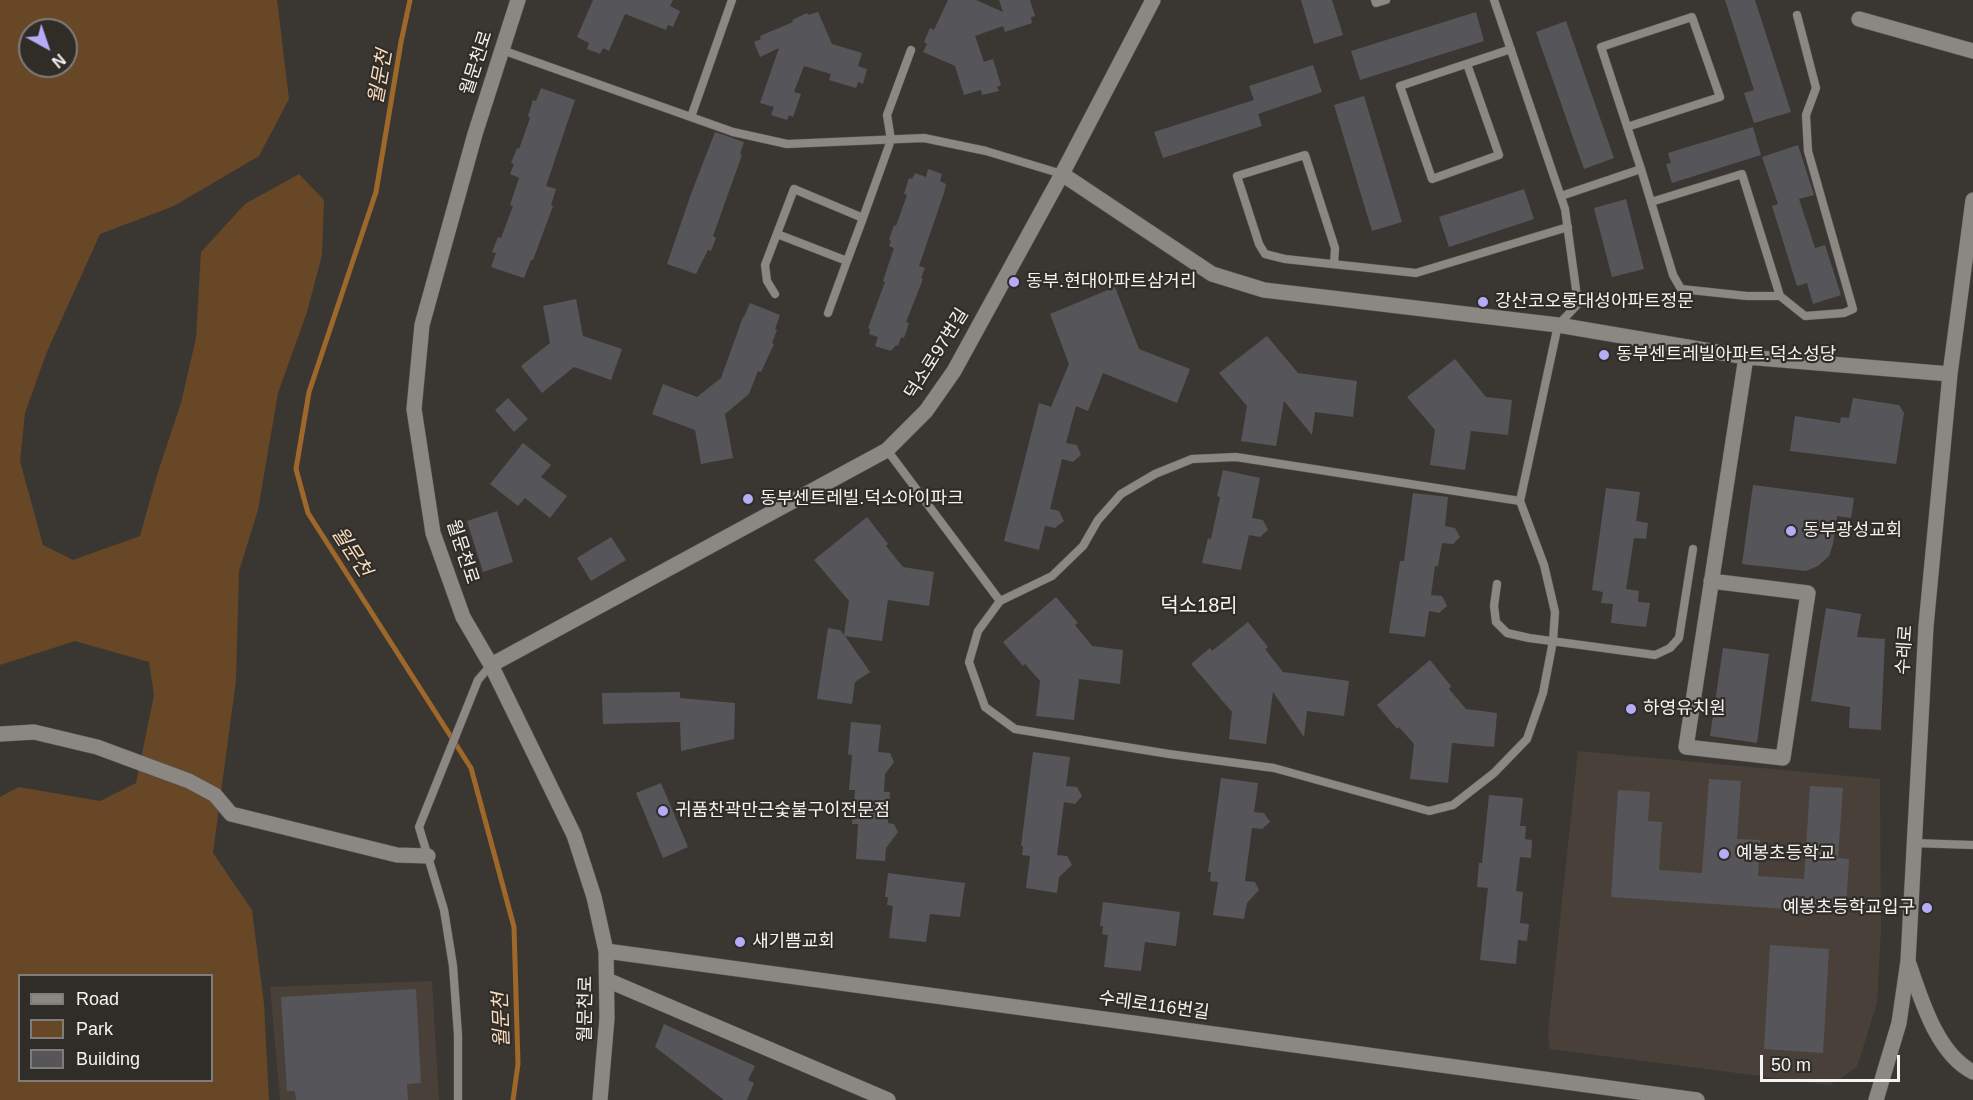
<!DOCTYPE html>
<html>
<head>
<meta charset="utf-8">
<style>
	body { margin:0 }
	#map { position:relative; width:1973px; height:1100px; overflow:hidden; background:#3a3733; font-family:Arial,sans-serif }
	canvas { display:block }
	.legend { position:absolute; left:18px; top:974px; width:195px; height:108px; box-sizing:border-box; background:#302d29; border:2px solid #7f7c79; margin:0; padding:8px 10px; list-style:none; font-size:18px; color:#f5f3f1 }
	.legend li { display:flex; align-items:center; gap:12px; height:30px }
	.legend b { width:30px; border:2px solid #7f7c79 }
	.north { position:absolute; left:18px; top:18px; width:60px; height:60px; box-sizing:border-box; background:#302d29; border:2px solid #7f7c79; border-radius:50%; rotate:140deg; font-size:16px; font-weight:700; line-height:24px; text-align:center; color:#f5f3f1 }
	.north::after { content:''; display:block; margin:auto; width:21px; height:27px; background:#b5acf8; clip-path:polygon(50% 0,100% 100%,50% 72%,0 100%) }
	.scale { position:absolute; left:1760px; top:1055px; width:140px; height:27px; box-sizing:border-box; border:3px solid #f5f3f1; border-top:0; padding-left:8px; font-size:18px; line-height:21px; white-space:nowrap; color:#f5f3f1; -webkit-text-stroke:4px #302d29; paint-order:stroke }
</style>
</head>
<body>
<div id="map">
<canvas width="1973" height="1100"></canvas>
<ul class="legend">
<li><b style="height:8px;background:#8b8783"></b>Road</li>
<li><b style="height:16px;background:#674725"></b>Park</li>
<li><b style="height:16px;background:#56565a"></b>Building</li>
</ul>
<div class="north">N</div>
<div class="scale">50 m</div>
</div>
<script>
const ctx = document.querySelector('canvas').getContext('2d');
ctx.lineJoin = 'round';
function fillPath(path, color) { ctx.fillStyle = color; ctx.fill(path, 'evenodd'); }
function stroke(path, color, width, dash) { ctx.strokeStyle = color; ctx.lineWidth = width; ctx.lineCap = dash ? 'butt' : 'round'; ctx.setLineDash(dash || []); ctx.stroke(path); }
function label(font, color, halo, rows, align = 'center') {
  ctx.font = font + ' Arial,"Noto Sans KR",sans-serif'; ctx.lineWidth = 4.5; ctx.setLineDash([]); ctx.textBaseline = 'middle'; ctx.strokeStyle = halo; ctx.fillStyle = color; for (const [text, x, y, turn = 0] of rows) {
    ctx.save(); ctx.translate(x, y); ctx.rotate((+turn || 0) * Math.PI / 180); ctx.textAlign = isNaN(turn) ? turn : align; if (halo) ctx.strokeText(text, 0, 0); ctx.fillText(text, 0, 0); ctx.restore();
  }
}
fillPath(new Path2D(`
	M1578,751L1880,779L1881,928L1877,1003L1857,1067L1830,1085L1550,1049L1548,1033Z
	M432,981L439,1100H280L270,987Z`), '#494039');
fillPath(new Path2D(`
	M0,0H277L289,99L259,156L174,206L100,234L46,354L25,413L20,461L43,545L73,560L140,536L157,475L181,403L196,338L201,252L245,204L299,174L324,200L322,255L307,312L278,393L258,510L239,571L236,680L213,853L252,910L264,1004L269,1100H0V797L19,787L100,801L136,783L154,695L149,662L75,641L0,665ZM30,30H66V66H30ZM20,976H212V1080H20Z`), '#674725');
stroke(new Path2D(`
	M410,0L401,42L376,192L309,392L296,469L308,513L471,768L514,927L518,1064L513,1100`), '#9f682b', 5);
fillPath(new Path2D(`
	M593,0H673L670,6L680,11L673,27L668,25L666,30L625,14L609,51L603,48L600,54L587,49L589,43L577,37Z
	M948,0H976L1003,12L999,0H1030L1035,16L1031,17L1032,23L1005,32L1003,26L975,36L984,62L993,59L1001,85L997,87L999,91L982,95L981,90L964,95L955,66L923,52L927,44L924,42L930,28L934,30Z
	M1301,0H1332L1343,35L1314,44Z
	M1725,0H1755L1791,112L1754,123L1744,93L1754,90Z
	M818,12L832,44L862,53L858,66L867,69L863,84L858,82L856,88L829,80L831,74L804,66L794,92L801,94L793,117L789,115L787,120L771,115L774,107L760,103L779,48L760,57L754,42L761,39L760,36L793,22L792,20L807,13L808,15Z
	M1476,12L1484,41L1360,80L1351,51Z
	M1566,21L1614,158L1584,169L1536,32Z
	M1313,65L1322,92L1258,114L1262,126L1163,158L1154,132L1254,100L1249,86Z
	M541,88L575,100L546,186L556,189L551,205L553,206L533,260H531L524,278L491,267L496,253L492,252L498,237L501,238L513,206L510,205L519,178L510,174L514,164L511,163L517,148L519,149L530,118L528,116L533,100L536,101Z
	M1364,96L1402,222L1372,231L1334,105Z
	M1753,127L1761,155L1672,183L1666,164L1671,163L1668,153Z
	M715,132L744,142L740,154L742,155L713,236L716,238L711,251L708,250L696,274L667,264L691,194Z
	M1798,145L1814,195L1799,199L1815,248L1825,245L1841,295L1813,304L1807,283L1797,286L1772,206L1778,204L1762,157Z
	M928,169L942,174L940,181L946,184L944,193L919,266L925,268L921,278L923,279L906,322L909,323L904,338L901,337L898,346L896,345L891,351L875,346L878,337L869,334L870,329L868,328L885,282L883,281L894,248L889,246L891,241L889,240L894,225L896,226L907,195L904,194L909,178L912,179L915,173L926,177Z
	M1524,189L1534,219L1449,247L1439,217Z
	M1626,199L1644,269L1612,277L1594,208Z
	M1115,287L1139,349L1190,369L1177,403L1103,373L1088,411L1076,406L1066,443L1077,445L1081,455L1073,462L1062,459L1050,509L1059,511L1064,521L1055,528L1045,526L1039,550L1004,541L1039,403L1051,407L1069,364L1050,314Z
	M576,299L583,336L622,349L611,380L574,367L542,393L521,366L550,343L543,306Z
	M750,303L780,315L775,329L777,330L772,343L774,344L761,372L758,371L749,394L725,414L733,458L701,464L695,430L652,414L663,384L697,397L721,378L743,317H744Z
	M1267,336L1298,373L1357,381L1353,417L1315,412L1312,435L1284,401L1276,446L1241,441L1247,406L1219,373Z
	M1455,359L1486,397L1512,400L1508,435L1471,431L1465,470L1430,465L1435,430L1407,397Z
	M508,398L528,419L514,432L495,410Z
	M1853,398L1899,405L1904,413L1896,464L1790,451L1795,416L1840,423L1841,417L1849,418Z
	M523,443L551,465L541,477L567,496L550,518L525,498L518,506L490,484Z
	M1223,470L1260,478L1252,518L1263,520L1268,530L1260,537L1249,535L1241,570L1202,563L1208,538L1211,539L1220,497L1217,496Z
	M1753,485L1854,498L1851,518L1837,516L1833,544L1829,556L1818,566L1806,571L1742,564Z
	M1606,488L1640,492L1636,521L1648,523L1646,539L1634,538L1626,589L1639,591L1638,602L1650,603L1646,627L1611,623L1613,604L1601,603L1603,592L1592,590Z
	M1413,493L1448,497L1445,526L1455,528L1460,537L1453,544L1442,543L1438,566H1435L1431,595L1442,596L1447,606L1439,613L1429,611L1425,637L1389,633L1400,561H1404Z
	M497,511L513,562L483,572L467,521Z
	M867,517L888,544L886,546L903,567L934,572L929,606L888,600L882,641L845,636L870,672L855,682L852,704L817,699L828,628L840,630L844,635L849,601L814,560Z
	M611,537L626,560L591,581L577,558Z
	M1056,597L1078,623L1075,625L1092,646L1123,650L1120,684L1079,679L1074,720L1036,716L1040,681L1025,664L1023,666L1003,642Z
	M1826,608L1861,614L1857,637L1885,639L1881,730L1849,728L1850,707L1811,701Z
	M1248,622L1268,647L1265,649L1283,672L1349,681L1344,716L1307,711L1304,737L1273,692L1266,744L1229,739L1232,712L1191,664L1210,648L1212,651Z
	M1723,648L1769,654L1757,743L1710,736Z
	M1430,660L1451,686L1449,689L1466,709L1497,713L1494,747L1452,743L1448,783L1410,779L1414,744L1399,727L1397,729L1377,705Z
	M680,692V698L735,703L734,739L681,751L680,722L603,724L602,693Z
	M851,722L881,725L878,752L890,753L894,762L885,774L884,792H890L888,823L894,824L898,832L886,848L885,861L856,859L858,824H852L855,790H849L852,755L848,754Z
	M1033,752L1070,757L1066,786L1077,787L1082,796L1075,804L1064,802L1057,855L1067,856L1072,865L1059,877L1057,893L1026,888L1030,856L1022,855L1023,846H1021Z
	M1221,778L1258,783L1254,812L1264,813L1270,822L1262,829L1252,828L1245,881L1255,882L1259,890L1247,903L1244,919L1213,915L1218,882L1210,881L1211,872H1208Z
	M1709,779L1741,781L1737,839L1760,840L1758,876L1804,879L1810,786L1843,788L1838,858L1849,859L1846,907L1816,905V911L1611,897L1618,790L1650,792L1648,821L1662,822L1659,870L1702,873Z
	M661,783L688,847L663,858L636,793Z
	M1489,795L1523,798L1520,826H1526L1525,839L1532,840L1531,858L1520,857L1516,891L1523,892L1520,923L1529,924L1527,941L1518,940L1516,964L1480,960L1488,888L1477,887L1479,863H1482Z
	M888,873L965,883L960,917L930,914L926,942L889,938L893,906L887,905L888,897H885Z
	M1103,902L1180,912L1176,946L1145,942L1141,971L1104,967L1108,935L1102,934L1103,926H1100Z
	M1770,945L1829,949L1823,1053L1764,1049Z
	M416,989L421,1083L407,1084L408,1100H296L295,1091H287L281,997Z
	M664,1024L755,1066L748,1080L754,1083L747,1100H724L655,1047Z`), '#56565a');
const lane = new Path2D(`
	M1375,0L1376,3L1386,0
	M1494,0L1565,209L1578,304L1558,325L1520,501L1544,565L1555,612L1553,641L1543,693L1527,739L1494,773L1453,805L1429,811L1274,768L1169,754L1015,729L985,707L969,662L978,631L1000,601L1052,576L1083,546L1098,520L1121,494L1155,474L1192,459L1236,457L1520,501
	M502,50L733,132L787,144L924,138L986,151L1062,174
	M1467,64L1499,155L1432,179L1400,86L1511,49
	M691,117L732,0
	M1641,169L1651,202L1742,174L1780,296L1805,316L1844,313L1853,309L1808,151L1806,115L1816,88L1797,15
	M1561,196L1641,169L1601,47L1692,17L1720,97L1627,127
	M1651,202L1673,275L1681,289L1747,296H1780
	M863,218L891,140L887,115L911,50
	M1334,264L1335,248L1305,155L1237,176L1259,244L1265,254L1285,259L1416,273L1568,227
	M775,294L767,281L765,265L794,189L863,218L847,261L777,234
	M828,313L847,261
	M887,450L1000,601
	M1497,584L1494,606L1496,622L1507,633L1529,638L1655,655L1670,648L1679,638L1693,549
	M1913,843L1973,845
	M458,1100V1035L453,966L444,910L419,827L478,680L491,665`);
const street = new Path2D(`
	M518,0L475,134L422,325L414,409L433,533L463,617L491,665L574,835L594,897L606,951L607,1018L600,1100
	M1859,19L1973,51
	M1062,174L1212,274L1264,290L1558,325L1746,357L1950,374
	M1711,581L1808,593L1783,758L1686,747L1746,357
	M491,665L887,450L926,411L954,371L1062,174L1153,0
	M0,734L34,732L97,747L189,781L215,795L231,814L397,855L428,856
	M606,951L1697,1100
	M1909,964C1921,999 1937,1054 1973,1072
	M607,980L888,1100
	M1876,1100L1899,1023L1908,961L1926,626L1950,374L1973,200`);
stroke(lane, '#585553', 9);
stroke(street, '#585553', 16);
stroke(lane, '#8b8783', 8);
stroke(street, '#8b8783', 15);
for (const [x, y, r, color] of [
	[1014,282,6,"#b5acf8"],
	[1483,302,6,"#b5acf8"],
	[1604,355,6,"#b5acf8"],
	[748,499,6,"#b5acf8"],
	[1791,531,6,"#b5acf8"],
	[1631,709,6,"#b5acf8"],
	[663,811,6,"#b5acf8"],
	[1724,854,6,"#b5acf8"],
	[1927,908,6,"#b5acf8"],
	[740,942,6,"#b5acf8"]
]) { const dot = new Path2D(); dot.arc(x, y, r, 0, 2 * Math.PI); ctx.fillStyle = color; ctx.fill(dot); stroke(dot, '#302d29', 2); }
label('18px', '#f5f3f1', '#302d29', [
	["월문천로",477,63,-72],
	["덕소로97번길",937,354,-58],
	["월문천로",462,552,72],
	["수레로",1905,650,-86],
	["수레로116번길",1154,1006,8],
	["월문천로",586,1009,-89]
]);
label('18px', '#f5f3f1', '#302d29', [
	["동부.현대아파트삼거리",1026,282],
	["강산코오롱대성아파트정문",1495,302],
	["동부센트레빌아파트.덕소성당",1616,355],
	["동부센트레빌.덕소아이파크",760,499],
	["동부광성교회",1803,531],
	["하영유치원",1643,709],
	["귀품찬곽만근숯불구이전문점",675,811],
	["예봉초등학교",1736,854],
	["예봉초등학교입구",1915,908,"right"],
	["새기쁨교회",752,942]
], 'left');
label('italic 20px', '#fbdcbd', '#302d29', [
	["월문천",381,77,-80],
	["월문천",351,552,57],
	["월문천",502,1020,-92]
]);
label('20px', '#f5f3f1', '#302d29', [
	["덕소18리",1199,606]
]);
</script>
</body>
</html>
